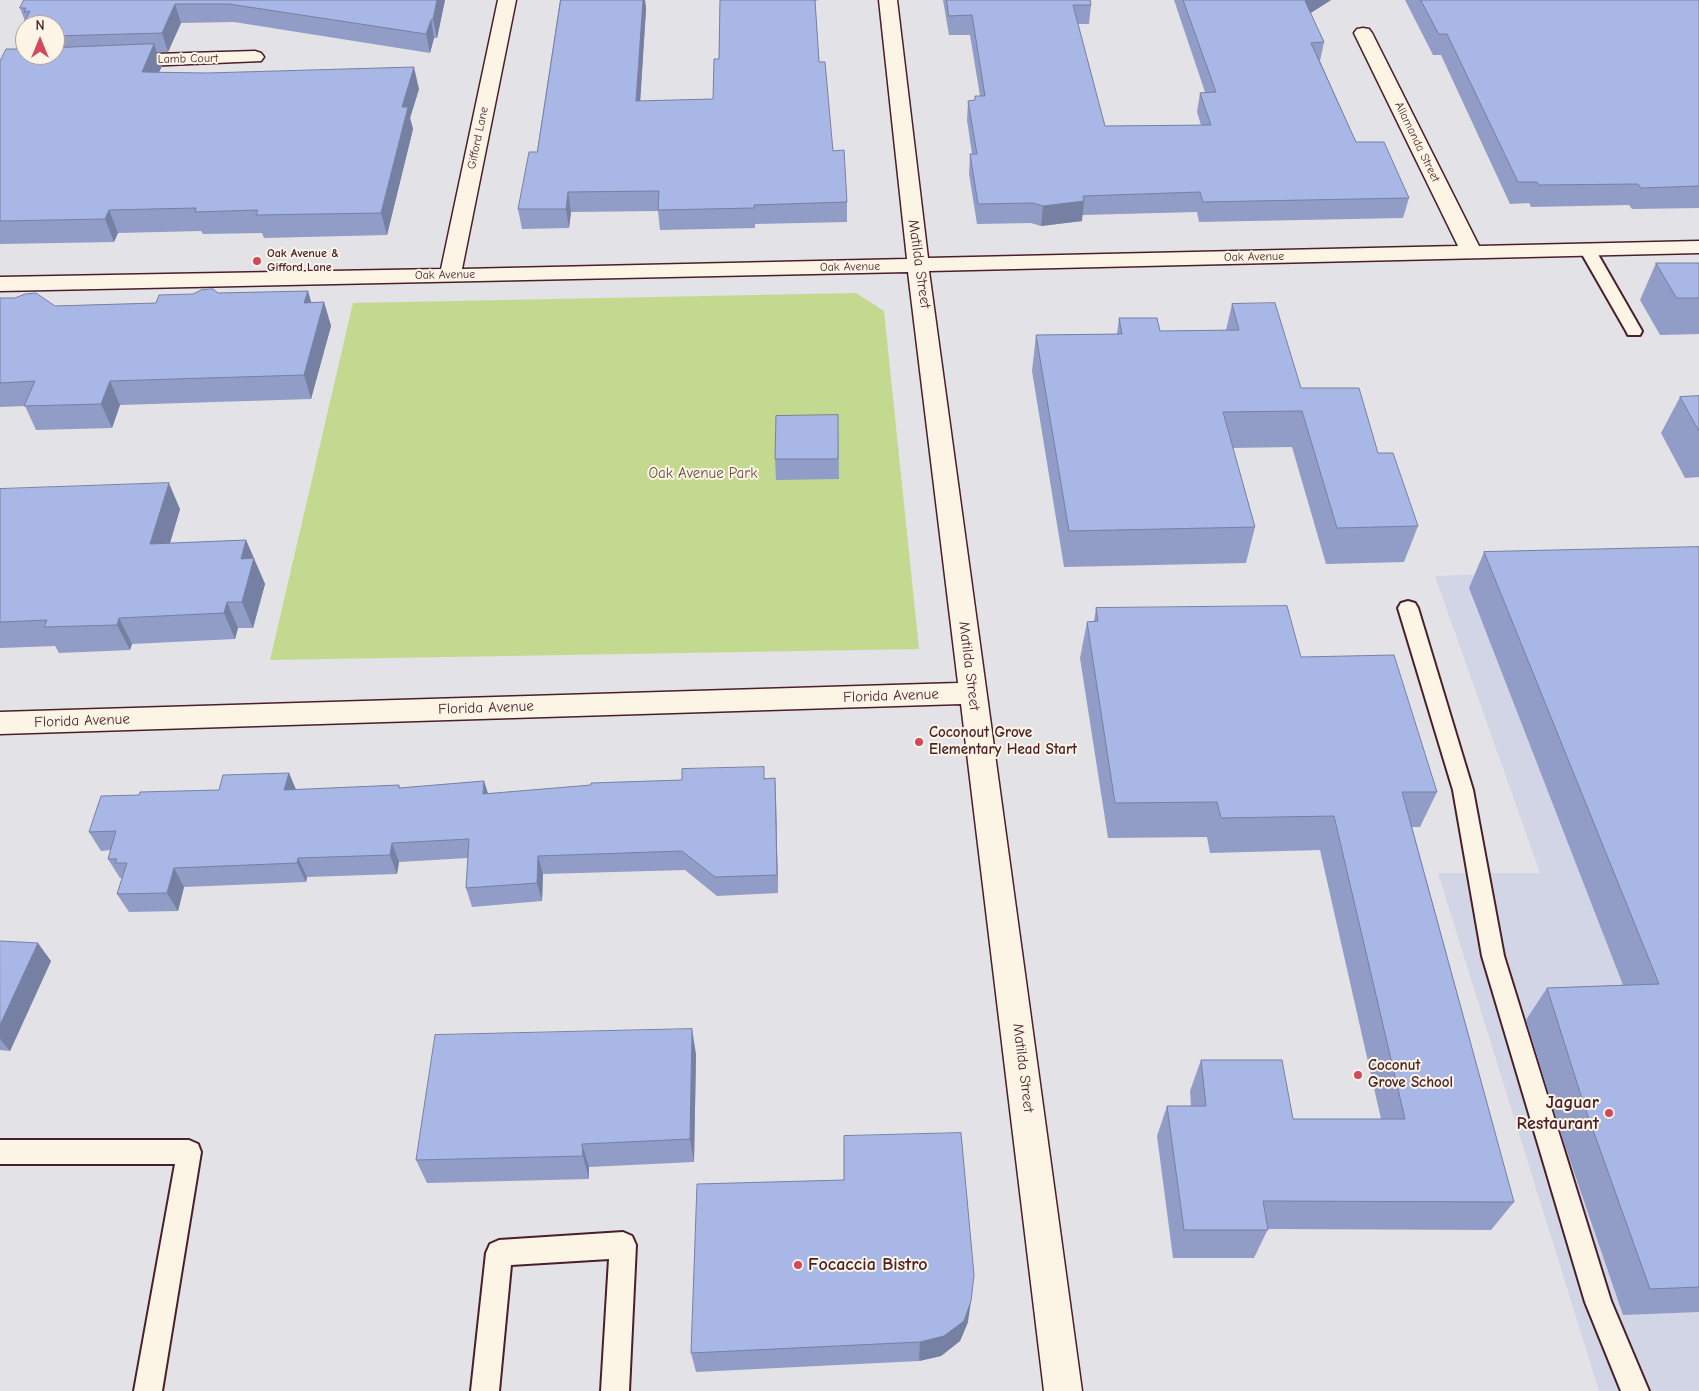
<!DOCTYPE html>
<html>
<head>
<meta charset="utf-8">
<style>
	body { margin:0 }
	#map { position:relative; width:1699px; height:1391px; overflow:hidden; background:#e3e2e6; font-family:"Comic Neue",sans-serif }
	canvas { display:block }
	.north { position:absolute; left:15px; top:15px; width:50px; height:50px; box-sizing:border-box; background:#fcf5e5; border:1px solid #b59f9b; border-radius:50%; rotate:0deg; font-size:14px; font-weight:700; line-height:20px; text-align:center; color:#4a1f2b }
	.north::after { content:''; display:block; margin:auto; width:18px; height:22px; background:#d1495b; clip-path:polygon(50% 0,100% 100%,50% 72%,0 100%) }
</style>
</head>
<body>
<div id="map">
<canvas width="1699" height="1391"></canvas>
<div class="north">N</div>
</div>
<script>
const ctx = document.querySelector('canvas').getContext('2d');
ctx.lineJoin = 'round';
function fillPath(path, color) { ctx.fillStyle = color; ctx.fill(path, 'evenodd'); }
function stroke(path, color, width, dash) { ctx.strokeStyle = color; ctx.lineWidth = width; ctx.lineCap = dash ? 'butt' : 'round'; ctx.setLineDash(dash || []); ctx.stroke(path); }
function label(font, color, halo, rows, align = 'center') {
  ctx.font = font + ' "Comic Neue",sans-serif'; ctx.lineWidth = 4; ctx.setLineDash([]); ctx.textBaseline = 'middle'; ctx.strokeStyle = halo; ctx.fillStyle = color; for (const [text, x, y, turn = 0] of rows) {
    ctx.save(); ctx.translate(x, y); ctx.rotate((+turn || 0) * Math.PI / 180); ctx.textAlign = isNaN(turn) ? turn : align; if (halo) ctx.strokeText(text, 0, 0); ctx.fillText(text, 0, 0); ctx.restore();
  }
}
fillPath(new Path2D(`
	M1699,567V1391H1599L1438,873H1540L1435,576Z`), '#d2d5e6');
fillPath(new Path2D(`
	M856,293L884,311L919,649L270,660L353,303Z`), '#c3d98f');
const lane = new Path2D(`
	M1587,244L1592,246L1595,249L1642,331L1640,335H1628L1626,331L1579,249L1582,246Z
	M1408,601L1415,603L1418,608L1473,790L1504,956L1611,1301L1649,1391H1621L1585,1302L1482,956L1453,790L1398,608L1401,603Z
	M0,1140H189L198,1144L201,1152L162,1391H134L175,1164H0Z
	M623,1232L632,1236L636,1245L629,1391H601L609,1259L511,1265L499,1391H471L486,1253L490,1244L499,1240Z`);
const street = new Path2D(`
	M498,0H516L462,269L907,259L879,0H897L928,258L1458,246L1354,33L1357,29L1363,28L1369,29L1372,33L1479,246L1699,241V253L929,271L1082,1391H1044L961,704L0,734V712L958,683L908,272L0,291V277L441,269Z
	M255,51L261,53L264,57L261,61L122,67L115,65L113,61L115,57L122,55Z`);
stroke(lane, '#4a1f2b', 4);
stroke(street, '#4a1f2b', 3);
fillPath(lane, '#fcf5e5');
fillPath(street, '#fcf5e5');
fillPath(new Path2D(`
	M24,0H445L437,38H434L430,53L234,22L181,23L168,52H157L162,66L159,72L419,89L410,118L413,129L387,235L264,238L262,233L203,234L201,231L118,233L114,242L0,244V61L21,49L16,37L25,21L20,8ZM25,25H55V55H25Z
	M560,0H645L646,9L640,101L713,99L719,59L720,0H819L815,1L819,62L833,151L847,202V222L755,224V228L660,230L658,211L571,212L569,228L522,229L518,209L537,152Z
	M943,0H1090L1091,5L1089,24H1078L1105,126L1201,125L1197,112L1200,93L1205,92L1174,0H1331L1310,13L1324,42L1320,61L1356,142L1409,198L1403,218L1199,222L1197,212L1082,215V221L1041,226L1031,223L977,224L969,174L970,154H972L967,120L968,101L975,100V96H980L970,35H949Z
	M1405,0H1699V208L1632,209L1629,205L1531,207L1529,203L1510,204L1441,55H1433Z
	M1656,263H1699V334L1660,335L1640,300Z
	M308,291L311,303L324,302L331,326L311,399L120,405L112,428L36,430L25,406L0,407V298L55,306L156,303L218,293Z
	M1232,304L1301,388L1378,453L1418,526L1404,562L1326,564L1292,447L1233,448L1255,527L1246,563L1064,567L1032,371L1036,335L1117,334L1119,318L1160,331L1226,330Z
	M1699,396V477L1685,478L1661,433L1680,397Z
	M838,415L839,479L776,480L775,459Z
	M0,489L180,509L170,543L246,540L265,584L253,628H238L235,639L132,644L130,650L59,653L55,646L0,648Z
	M1699,547V1312L1623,1315L1561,1134L1526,1020L1547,988L1623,985L1469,588L1484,552Z
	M1096,608L1301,657L1437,792L1420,827H1412L1514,1202L1491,1230L1268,1229L1254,1258H1173L1157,1136L1167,1106H1191L1190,1091L1201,1060L1293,1119H1381L1320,850L1210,853L1207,837L1108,838L1080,658L1087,622L1094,621Z
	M764,767V778H775L778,893L717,896L685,870L543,874L542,901L472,907L466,888L468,858L399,862L397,874L307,877L306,882L184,887L178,911L129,912L117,894L122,878H120L108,859L111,850L101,851L89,832L139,795L219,790L289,773L296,790L399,785L400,788L484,781L488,794L682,780Z
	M0,941L51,961L10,1051L0,1050Z
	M696,1054L694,1162L589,1167V1179L427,1183L416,1160Z
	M968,1322L960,1341L941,1356L919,1361L696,1372L691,1353Z`), '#919dc7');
fillPath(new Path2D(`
	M437,0H445L437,38L433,19Z
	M642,0H645L646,9L639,120L636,101Z
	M1306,0H1331L1300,20L1305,1Z
	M175,4L181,23L168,52L162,33Z
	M431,20L434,38L430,53L426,34Z
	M154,44L162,66L149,94L142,72Z
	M414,67L419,89L410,118L413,129L387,235L381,213L402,107Z
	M568,192L571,212L569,228L566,209Z
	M1084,201L1082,221L1041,226L1043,206Z
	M109,210L118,233L114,242L105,219Z
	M308,291L315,315L304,303Z
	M324,302L331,326L311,399L304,375Z
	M110,381L120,405L112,428L101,404Z
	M169,483L180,509L162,570L150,544Z
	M246,540L265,584L253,628L242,602L241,559Z
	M227,602L238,628L235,639L224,613Z
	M119,618L132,644L130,650L117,625Z
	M289,773L297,792L284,790Z
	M775,778L776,797L778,893L777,875Z
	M484,781L490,800L483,794Z
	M392,843L399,862L397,874L390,855Z
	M538,856L543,874L542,901L537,883Z
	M298,858L307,877L306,882L297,863Z
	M174,868L184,887L178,911L167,893Z
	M38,943L51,961L10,1051L0,1039V1025Z
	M692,1029L696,1054L694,1162L690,1139Z
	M582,1144L589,1167V1179L583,1156Z
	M971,1301L968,1322L960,1341L941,1356L919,1361L920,1342Z`), '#7680a2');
const building = new Path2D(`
	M24,0H437L433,19L431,20L426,34L229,4H175L162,33L55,36V25H25V37H16L30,11L24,12L26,8H20Z
	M561,0H643L636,101L713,99L714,59H719L720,0H815L819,62H825L833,151L844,150L847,202L754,205V208L658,210L659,191L568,192L566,209H518L529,152H537Z
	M947,0H1090L1091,5H1073L1105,126L1211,125L1200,93L1216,92L1183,0H1306L1305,1L1324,42L1311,43L1356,142H1384L1409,198L1203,202L1200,192L1083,196L1084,201L1043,206L1033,203L978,204L970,154H977L968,101L975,100V96H985L972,15L949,16Z
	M1421,0H1699V186L1641,188L1638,184L1539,185L1537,182H1518L1447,34H1439Z
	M154,44L142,72L207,73L414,67L402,107H408L381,213L256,215L258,210L195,212L196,208L109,210L105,219L0,221V61L6,49H25V55H55V48Z
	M1656,263H1699V298H1677Z
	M213,289L218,293L308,291L304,303L324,302L304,375L110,381L101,404L24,406L35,381L0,383V298H15L25,294L36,293L55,306L156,303L159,295L193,294L201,290Z
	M1275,303L1301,388H1359L1378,453H1393L1418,526L1337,528L1302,411L1223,412L1255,527L1069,531L1036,335L1122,334L1119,318H1157L1160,331L1239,330L1232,304Z
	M1699,396V431L1680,397Z
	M838,415V459H775L776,416Z
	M169,483L150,544L246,540L241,559L254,558L242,602H227L224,613L119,618L117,625L44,627L47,620L0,622V489Z
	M1699,547V1287L1650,1289L1584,1105L1547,988L1659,984L1484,552Z
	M1287,606L1301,657L1394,655L1437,792H1402L1514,1202L1263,1201L1268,1230H1184L1167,1106H1206L1201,1060H1282L1293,1119H1405L1334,816L1221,818L1217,802L1115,803L1087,622L1098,621L1096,608Z
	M764,767V779L775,778L777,875L715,877L682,851L538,856L537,883L466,888L469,839L392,843L390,855L298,858L297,863L174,868L167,893L117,894L127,863H115L117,859H108L116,831L89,832L101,796L139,795L140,792L219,790L223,775L289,773L284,790L399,785V788L484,781L483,794L591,785V783L682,780V769Z
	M0,941L38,943L0,1025Z
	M692,1029L690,1139L582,1144L583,1156L416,1160L435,1035Z
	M961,1133L974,1275L971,1301L964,1321L944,1336L920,1342L691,1353L697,1184L844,1180V1136Z`);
fillPath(building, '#a9b7e7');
stroke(building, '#7680a2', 1);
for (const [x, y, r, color] of [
	[257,261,5,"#d1495b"],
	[919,742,5,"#d1495b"],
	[1358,1075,5,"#d1495b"],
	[1609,1113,5,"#d1495b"],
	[798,1265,5,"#d1495b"]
]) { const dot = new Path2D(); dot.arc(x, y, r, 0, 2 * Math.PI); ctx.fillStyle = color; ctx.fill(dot); stroke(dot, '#fcf5e5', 2); }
label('12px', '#4a1f2b', '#fcf5e5', [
	["Lamb Court",188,59,-1],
	["Gifford Lane",478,138,-78],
	["Allamanda Street",1417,142,64],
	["Oak Avenue",1254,257,-1],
	["Oak Avenue",850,267,-1],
	["Oak Avenue",445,275,-1]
]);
label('bold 12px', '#4a1f2b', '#fcf5e5', [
	["Oak Avenue &",267,254],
	["Gifford Lane",267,268]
], 'left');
label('15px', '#4a1f2b', '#fcf5e5', [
	["Matilda Street",919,264,82],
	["Matilda Street",969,666,83],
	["Florida Avenue",891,696,-2],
	["Florida Avenue",486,708,-2],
	["Florida Avenue",82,721,-2],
	["Matilda Street",1023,1068,83]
]);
label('15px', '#684e44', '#fcf5e5', [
	["Oak Avenue Park",703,474]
]);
label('bold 15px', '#4a1f2b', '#fcf5e5', [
	["Coconout Grove",929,733],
	["Elementary Head Start",929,750],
	["Coconut",1368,1066],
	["Grove School",1368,1083]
], 'left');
label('bold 18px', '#4a1f2b', '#fcf5e5', [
	["Jaguar",1599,1103],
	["Restaurant",1599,1124],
	["Focaccia Bistro",808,1265,"left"]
], 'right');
</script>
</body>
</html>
